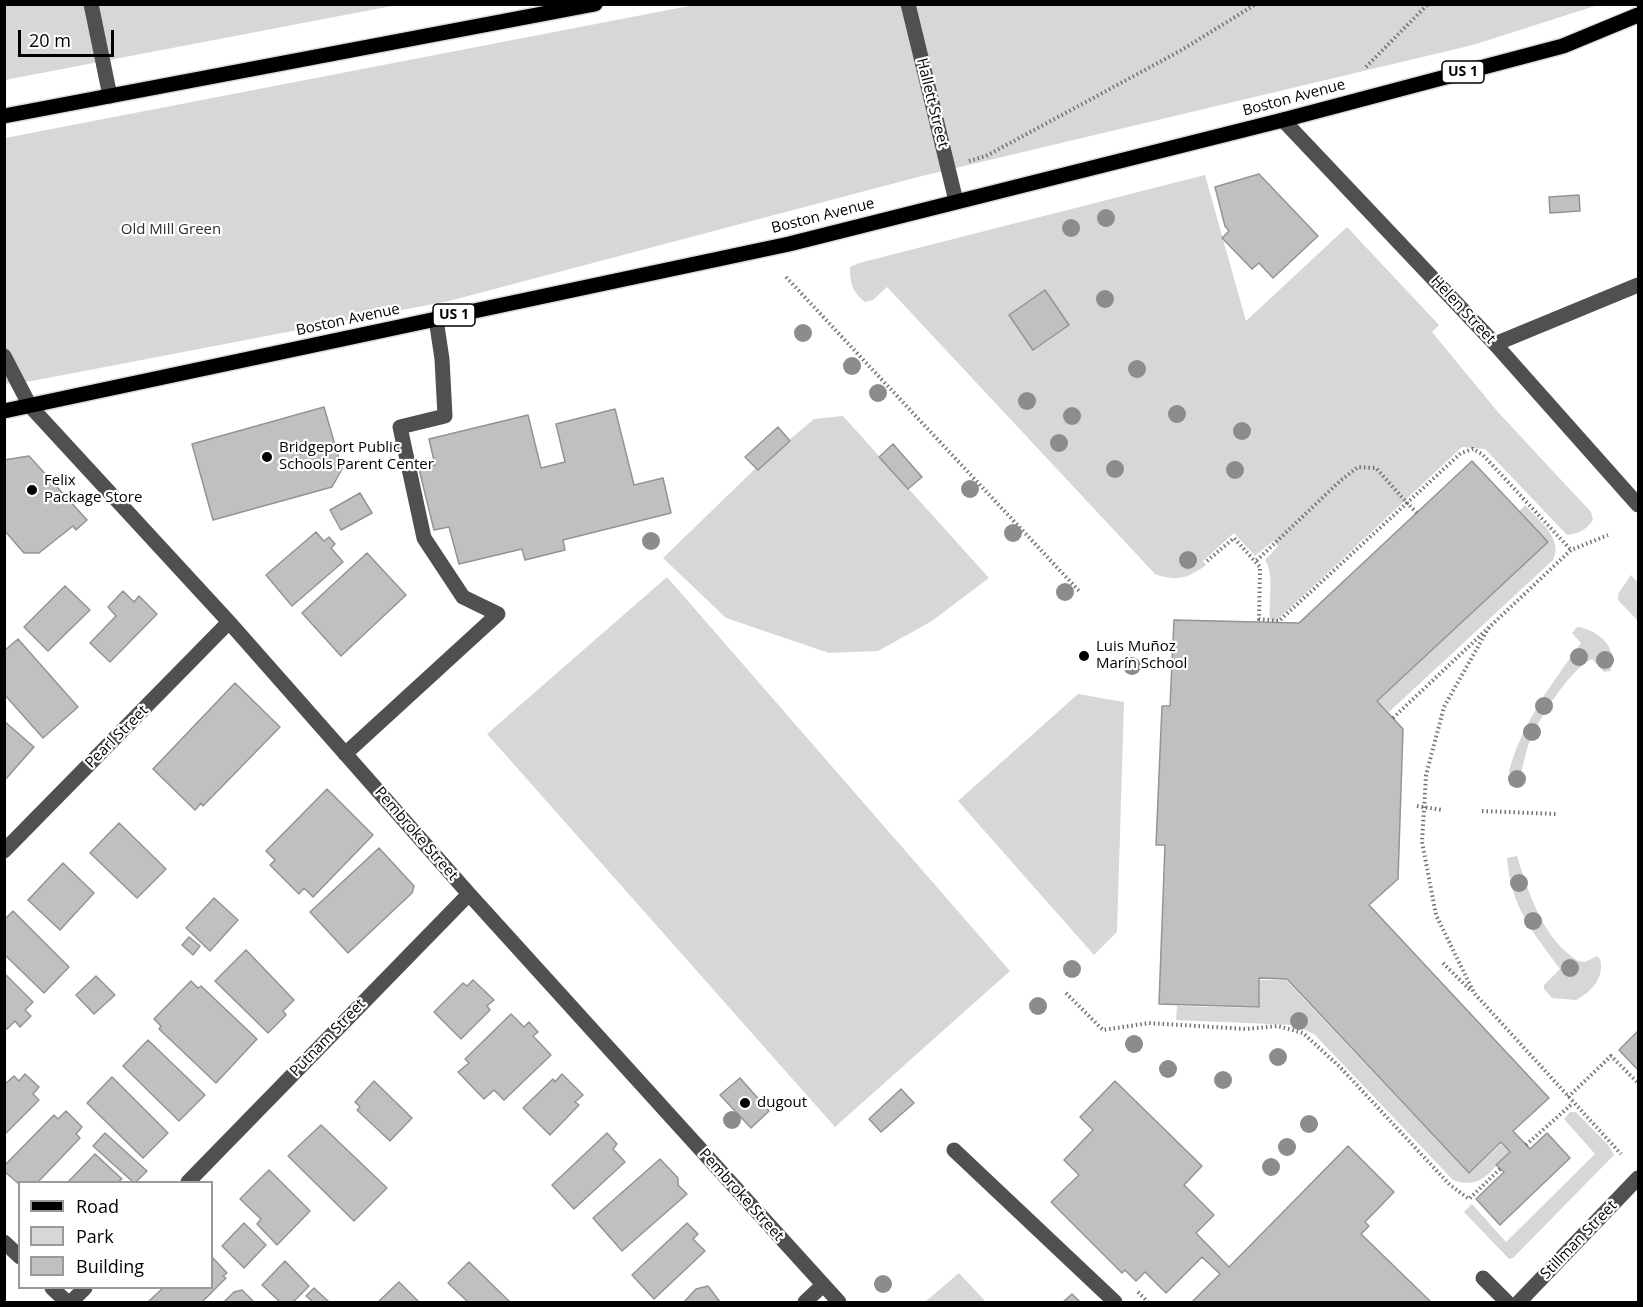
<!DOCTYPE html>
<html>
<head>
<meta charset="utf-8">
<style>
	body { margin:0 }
	#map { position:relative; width:1643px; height:1307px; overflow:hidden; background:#fff; font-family:"Open Sans",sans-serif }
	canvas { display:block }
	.frame { position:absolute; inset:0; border:6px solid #000; pointer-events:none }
	.legend { position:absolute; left:18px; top:1181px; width:195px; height:108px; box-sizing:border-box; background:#fff; border:2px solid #999; margin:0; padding:8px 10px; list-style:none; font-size:18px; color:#000 }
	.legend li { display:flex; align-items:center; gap:12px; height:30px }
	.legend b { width:30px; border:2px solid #999 }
	.scale { position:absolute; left:18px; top:30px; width:96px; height:27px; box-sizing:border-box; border:3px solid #000; border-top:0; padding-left:8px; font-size:18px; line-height:21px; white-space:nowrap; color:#000; -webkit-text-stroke:4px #fff; paint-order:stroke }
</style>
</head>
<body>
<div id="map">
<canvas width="1643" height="1307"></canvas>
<div class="frame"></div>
<ul class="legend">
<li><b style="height:8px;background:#000"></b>Road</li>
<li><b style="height:16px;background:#d7d7d7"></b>Park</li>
<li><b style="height:16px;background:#c0c0c0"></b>Building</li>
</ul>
<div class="scale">20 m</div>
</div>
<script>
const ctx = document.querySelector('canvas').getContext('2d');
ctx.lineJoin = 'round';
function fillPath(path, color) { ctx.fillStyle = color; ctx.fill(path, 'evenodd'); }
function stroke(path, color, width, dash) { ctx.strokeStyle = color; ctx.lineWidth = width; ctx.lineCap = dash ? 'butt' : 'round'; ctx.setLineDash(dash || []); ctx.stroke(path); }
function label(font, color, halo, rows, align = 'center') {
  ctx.font = font + ' "Open Sans",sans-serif'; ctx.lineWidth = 4.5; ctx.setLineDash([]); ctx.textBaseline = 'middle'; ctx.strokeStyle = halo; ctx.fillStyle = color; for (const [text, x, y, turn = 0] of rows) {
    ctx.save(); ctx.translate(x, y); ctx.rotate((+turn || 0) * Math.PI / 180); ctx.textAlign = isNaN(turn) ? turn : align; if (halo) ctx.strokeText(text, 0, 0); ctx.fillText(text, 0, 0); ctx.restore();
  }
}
fillPath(new Path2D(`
	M5,5H397L5,80Z
	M694,5H1598L1473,45L918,177L449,301L32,381L5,384V138Z
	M1205,175L1246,321L1347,227L1439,325L1432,332L1497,411L1591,512L1593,520C1586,530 1580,533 1567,535L1485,449L1462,447L1276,621L1270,620C1268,602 1275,574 1265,560L1278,546L1273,541L1255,556L1234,533L1203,561L1206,565C1189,578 1176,582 1155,574L887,287L873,300L865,302C852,292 850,283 850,267L859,263Z
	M843,416L989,578L932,621L878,651L829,653L726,618L663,558L757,467L814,419Z
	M1525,505C1538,520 1564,539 1553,560L1389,712L1378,701L1548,542L1519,511Z
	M1631,575L1638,583V621L1618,600V594Z
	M667,577L1010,971L835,1127L487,734Z
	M1577,627C1598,629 1620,649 1610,671L1604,672L1592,659C1570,669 1536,722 1528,746C1524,759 1521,774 1518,788L1509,785L1511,775L1509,771C1523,721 1551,685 1581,643L1572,633Z
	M1078,694L1124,702L1117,932L1094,955L958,801Z
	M1517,856C1529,894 1543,939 1578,961L1585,962L1597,956L1600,959C1605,978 1591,992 1576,1000L1552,998L1544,989V985L1560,969C1532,931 1511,907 1507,858Z
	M1260,980H1286L1469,1174L1501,1144L1509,1152C1492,1168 1483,1191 1453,1180L1314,1034L1294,1025L1176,1020L1177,1006L1259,1008Z
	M1570,1112H1576L1609,1146L1614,1155L1513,1258L1509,1259L1464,1212L1472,1204L1506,1242L1595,1154L1564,1119Z
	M959,1273L986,1302H925Z`), '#d7d7d7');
const building = new Path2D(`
	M1259,174L1318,236L1273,278L1259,263L1252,269L1222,238L1229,231L1225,226L1215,187Z
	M1579,195L1580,211L1550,213L1549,197Z
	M1045,290L1069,325L1033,350L1009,315Z
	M324,407L342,469L332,487L213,520L192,444Z
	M615,409L634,485L663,478L671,513L563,540L565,550L525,560L522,549L459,564L449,527L434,530L419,469L435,465L429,439L528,415L541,468L565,462L556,424Z
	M778,427L790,441L758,470L745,457Z
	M893,444L922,477L908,489L879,457Z
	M29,456L87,520L76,530L73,526L39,553H24L4,530V460Z
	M1472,461L1548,542L1377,701L1403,729L1398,879L1369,905L1549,1098L1513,1131L1530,1149L1547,1133L1570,1158L1500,1225L1476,1199L1504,1172L1496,1165L1510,1152L1501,1142L1469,1173L1287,979L1259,978V1007L1159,1004L1165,845H1156L1162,706H1170L1174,620L1299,623Z
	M360,493L372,513L341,530L330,510Z
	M316,532L324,541L329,537L335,544L331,548L343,562L292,606L266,575Z
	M367,553L406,595L341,656L302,613Z
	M65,586L90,610L48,651L24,627Z
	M123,591L134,602L139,596L157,614L110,662L90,643L116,616L108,607Z
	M18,639L78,707L43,738L4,694V651Z
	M235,683L280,727L203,806L201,803L195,810L153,769Z
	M4,721L34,747L4,781Z
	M327,789L373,835L313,897L304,888L299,894L270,865L275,860L266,851Z
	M119,823L166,869L137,898L90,853Z
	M379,848L414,886L412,893L348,953L310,912Z
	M63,863L94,893L60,930L28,900Z
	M214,898L238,920L210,951L186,928Z
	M13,911L69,967L44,993L4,954V920Z
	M189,937L200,946L193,955L182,945Z
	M246,950L294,1000L283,1011L286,1015L268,1033L215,981Z
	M4,973L33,1002L25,1010L31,1016L20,1027L15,1021L7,1029L4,1026Z
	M96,976L115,995L94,1014L76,995Z
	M473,980L494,1000L487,1006L490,1010L461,1039L434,1012L463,983L467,986Z
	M191,981L198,988L201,986L257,1039L216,1083L159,1029L161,1026L154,1019Z
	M511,1014L524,1027L529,1022L538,1032L533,1036L551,1055L504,1100L494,1090L484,1099L458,1072L469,1063L465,1059Z
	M1638,1031V1070L1619,1050Z
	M148,1040L205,1095L179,1121L123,1066Z
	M25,1074L39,1087L33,1094L39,1100L4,1135V1085L14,1076L19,1081Z
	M562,1074L583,1095L575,1102L579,1105L550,1135L523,1108L553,1079L555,1082Z
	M112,1077L168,1133L143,1158L87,1103Z
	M740,1078L769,1111L751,1128L720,1095Z
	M374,1081L412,1118L390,1141L357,1110L360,1107L355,1102Z
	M1115,1081L1202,1166L1184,1185L1214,1215L1196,1233L1229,1267L1348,1146L1394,1192L1365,1222L1369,1226L1361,1234L1431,1302H1192L1220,1274L1202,1257L1166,1293L1145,1272L1136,1281L1125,1270L1122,1273L1051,1202L1079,1175L1064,1160L1093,1130L1080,1117Z
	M901,1089L914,1103L881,1132L869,1119Z
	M66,1111L82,1127L76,1134L80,1138L38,1182H20V1185L4,1171V1166L54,1115L58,1119Z
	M321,1125L387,1188L354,1221L288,1156Z
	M105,1133L147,1171L136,1182H133L93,1146Z
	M607,1133L617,1144L613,1149L625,1162L574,1209L552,1185Z
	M95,1154L122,1179L118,1182H68Z
	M660,1159L678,1178V1185L687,1194L622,1251L593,1218Z
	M269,1170L310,1211L277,1245L257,1224L261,1219L240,1199Z
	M244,1223L266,1245L244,1268L222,1246Z
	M687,1223L698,1234L693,1239L705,1251L654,1299L632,1275Z
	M212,1257L227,1273L223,1276L226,1278L202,1302H148L163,1288H212Z
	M285,1261L309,1286L293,1302H280L262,1285Z
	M469,1262L510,1302H468L448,1283Z
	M399,1282L419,1302H378Z
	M708,1286L720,1302H684L696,1289Z
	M314,1288L329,1302H313L306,1296Z
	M242,1290L254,1302H224L234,1292Z
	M1072,1294L1080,1302H1063Z`);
fillPath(building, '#c0c0c0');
stroke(building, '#949494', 1.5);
const major = new Path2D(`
	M4,116L595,4
	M4,411L789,244L1283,120L1563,46L1638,15`);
stroke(major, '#dbdbdb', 18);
stroke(new Path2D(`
	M1366,67L1428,4
	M969,161L986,156L1180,51L1256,4
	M786,277L1080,592
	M1417,513L1407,503L1461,453L1473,449L1482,454L1571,550
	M1207,561L1234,538L1260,567L1259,619L1279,621L1407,503L1376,468L1358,467L1340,481L1255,562
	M1489,627L1444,707L1426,775L1422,842L1436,915L1474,993L1621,1154
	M1393,718L1571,550L1608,535
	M1417,806L1442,810
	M1482,811L1556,814
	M1443,963L1471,991
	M1066,993L1103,1030L1149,1023L1246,1029L1278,1026L1303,1033L1340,1067L1450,1185L1469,1199L1500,1169
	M1568,1097L1611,1056L1638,1083
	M1526,1145L1573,1103
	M1138,1292L1148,1302`), '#727272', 4, [1.5, 3]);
stroke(new Path2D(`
	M91,4L110,96
	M908,4L956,201
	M1283,120L1495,344L1638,505
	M1495,344L1638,285
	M4,356L30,406L229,622L469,894L839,1302
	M345,754L498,614L463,597L424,538L400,427L445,416L442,359L436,319
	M4,851L229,622
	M954,1150L1115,1302
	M188,1182L469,894
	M4,1242L20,1257
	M1483,1278L1507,1302
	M52,1288L67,1302
	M71,1302L85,1288
	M805,1302L823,1285
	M1519,1302L1638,1178`), '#505050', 15);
stroke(major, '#000', 15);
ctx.fillStyle = '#8c8c8c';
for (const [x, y] of [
	[1106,218],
	[1071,228],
	[1105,299],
	[803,333],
	[852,366],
	[1137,369],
	[878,393],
	[1027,401],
	[1177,414],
	[1072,416],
	[1242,431],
	[1059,443],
	[1115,469],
	[1235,470],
	[970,489],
	[1013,533],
	[651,541],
	[1188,560],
	[1065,592],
	[1579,657],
	[1605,660],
	[1132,666],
	[1544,706],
	[1532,732],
	[1517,779],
	[1519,883],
	[1533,921],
	[1570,968],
	[1072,969],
	[1038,1006],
	[1299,1021],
	[1134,1044],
	[1278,1057],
	[1168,1069],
	[1223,1080],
	[732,1120],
	[1309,1124],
	[1287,1147],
	[1271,1167],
	[883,1284]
]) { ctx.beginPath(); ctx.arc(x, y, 9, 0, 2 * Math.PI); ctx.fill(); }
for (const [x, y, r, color] of [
	[267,457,6,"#000"],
	[32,490,6,"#000"],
	[1084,656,6,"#000"],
	[745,1103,6,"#000"]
]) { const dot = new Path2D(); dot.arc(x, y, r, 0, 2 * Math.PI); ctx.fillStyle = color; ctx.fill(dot); stroke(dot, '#fff', 2); }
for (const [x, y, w] of [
	[1463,72,42],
	[454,315,42]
]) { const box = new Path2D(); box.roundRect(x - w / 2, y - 11, w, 22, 4.5); ctx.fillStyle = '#fff'; ctx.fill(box); stroke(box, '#000', 1.5); }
label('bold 14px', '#000', null, [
	["US 1",1463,72],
	["US 1",454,315]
]);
label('15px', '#000', '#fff', [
	["Boston Avenue",1294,98,-15],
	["Hallett Street",932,103,76],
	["Boston Avenue",823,216,-14],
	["Helen Street",1463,310,47],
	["Boston Avenue",348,320,-12],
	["Pearl Street",117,737,-45],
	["Pembroke Street",416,834,49],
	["Putnam Street",328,1038,-46],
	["Pembroke Street",741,1195,48],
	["Stillman Street",1579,1240,-46]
]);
label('15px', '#2e2e2e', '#fff', [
	["Old Mill Green",171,230]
]);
label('15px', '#000', '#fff', [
	["Bridgeport Public",279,448],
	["Schools Parent Center",279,465],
	["Felix",44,481],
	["Package Store",44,498],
	["Luis Muñoz",1096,647],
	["Marín School",1096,664],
	["dugout",757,1103]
], 'left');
</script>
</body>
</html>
